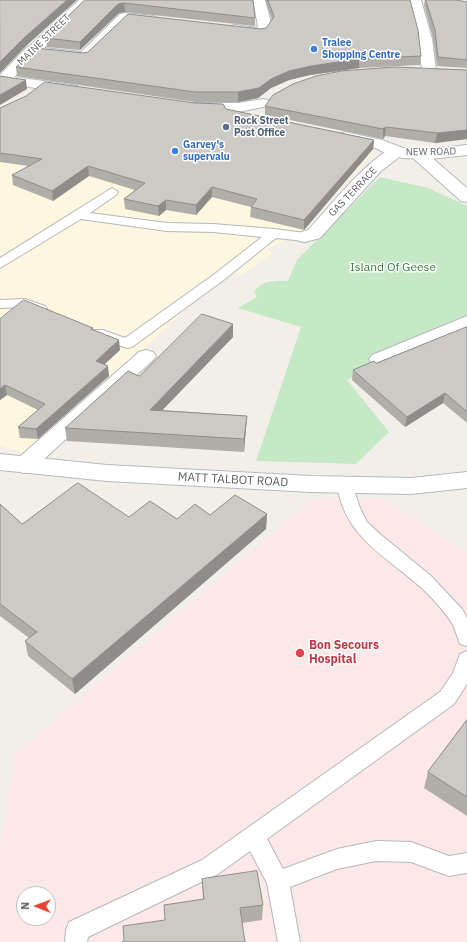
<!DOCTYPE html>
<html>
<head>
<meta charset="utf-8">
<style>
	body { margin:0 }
	#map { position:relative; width:467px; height:942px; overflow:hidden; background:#f1efe8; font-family:"IBM Plex Sans",sans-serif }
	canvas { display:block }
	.north { position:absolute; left:16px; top:886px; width:40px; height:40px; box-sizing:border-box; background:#fff; border:1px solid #bfc1c3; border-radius:50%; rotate:271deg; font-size:11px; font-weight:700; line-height:16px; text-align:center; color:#5f6368 }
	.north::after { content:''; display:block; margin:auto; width:14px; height:18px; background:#ea4335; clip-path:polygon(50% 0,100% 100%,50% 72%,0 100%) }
</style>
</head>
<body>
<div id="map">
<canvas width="467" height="942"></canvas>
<div class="north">N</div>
</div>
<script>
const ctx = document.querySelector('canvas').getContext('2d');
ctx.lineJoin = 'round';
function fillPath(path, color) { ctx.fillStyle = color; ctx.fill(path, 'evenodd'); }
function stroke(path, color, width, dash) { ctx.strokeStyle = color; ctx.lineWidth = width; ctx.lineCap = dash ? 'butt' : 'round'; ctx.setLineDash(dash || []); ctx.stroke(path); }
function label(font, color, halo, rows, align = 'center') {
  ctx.font = font + ' "IBM Plex Sans",sans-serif'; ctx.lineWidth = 3; ctx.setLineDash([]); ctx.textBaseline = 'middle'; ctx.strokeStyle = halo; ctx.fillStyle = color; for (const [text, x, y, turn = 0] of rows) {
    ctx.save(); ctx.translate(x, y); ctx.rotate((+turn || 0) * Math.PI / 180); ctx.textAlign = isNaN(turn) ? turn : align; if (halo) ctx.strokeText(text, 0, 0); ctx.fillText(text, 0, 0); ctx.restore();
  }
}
fillPath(new Path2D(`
	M121,102L373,152L303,231L267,249L272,253L242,275L234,274L198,298L120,371L26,453L0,446V118Z`), '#fef7e0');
fillPath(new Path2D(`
	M314,498L383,499L467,552V942H0V846L15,754ZM24,894H48V918H24Z`), '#fce8e6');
fillPath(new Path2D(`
	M380,177L428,188L467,206V316L347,380L389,432L356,464L256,461L301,327L238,308L257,297L254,292C260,281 276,280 288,281L297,260Z`), '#c5e8c5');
const service = new Path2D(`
	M112,188L118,192L116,195L90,213L167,223L213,224L274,229L305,233L311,237L305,241L276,238L225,279L132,347L127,348L93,336L91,333L93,330H103L125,338L216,273L262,237L213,232L167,231L81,219L0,268V258Z
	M25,299L45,306L47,309L45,312L40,313L23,307L0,308V300Z
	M345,479L351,481L360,508L367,522L380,534L431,576L462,609L467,618V646L460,644C458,639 456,633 454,627C448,615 438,605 429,595C392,558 346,542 337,485L339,481Z
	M467,651V684L454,704L267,839L283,869L337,849L376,841L411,842L449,856L467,853V873L449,876L411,862L376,861L337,869L290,887L300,942H278L267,883L250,851L218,874L88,937L87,942H65L66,930L69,922L202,860L440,692L453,673L460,654Z`);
const pedestrian = new Path2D(`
	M409,0H421L432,39L436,70L434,73H424L422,70L418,39Z
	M146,350L153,352L156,356L153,360L32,470L24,473L16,470L13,465L16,460L139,352Z`);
const minor = new Path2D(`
	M79,0H92L44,48L81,52L120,14L125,13L154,16L161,20L154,24L128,21L89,60L84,61L37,55L8,83L0,84V75L27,47L30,46Z
	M253,0H265L272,26L266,35L261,36L231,32L229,29L231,26L236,25L257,28L258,26Z
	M396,147L402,149L404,152L402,155L381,171L320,238L305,242L299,241L296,237L299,233L308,230C327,210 372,153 396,147Z
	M418,149L424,151L467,188V202L461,201L412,157L410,154L412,151Z
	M467,316V329L386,363L379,365L372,363L369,359L372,355Z`);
const secondary = new Path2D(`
	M0,75L72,85L77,86L79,89L77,92L72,93L0,83Z
	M263,99L268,100L270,103L268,106L238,112L195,111L190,110L188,107L190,104L195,103H238Z
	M345,132L382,140L403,148L431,149L467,145V155L431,159L403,158L390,155L373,147L340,140L337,137L340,134Z
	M0,454L107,465L311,476L411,478L467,472V488L411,494L311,492L107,481L0,470Z`);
stroke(service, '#b5b8bc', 2);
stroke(pedestrian, '#b5b8bc', 2);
stroke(minor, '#b5b8bc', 2);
stroke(secondary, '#b6babf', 2);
fillPath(service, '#fff');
fillPath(pedestrian, '#fff');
fillPath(minor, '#fff');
fillPath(secondary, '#fff');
fillPath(new Path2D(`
	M85,0H253L255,18V26L125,12L119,13L80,50L47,47L46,38Z
	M265,0H410L421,56L420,65L359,68L310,75L289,80L271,88L258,98L238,102H195L17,76L16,67L83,53L266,28L272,20Z
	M425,0L467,2V68L437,66L433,39L424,5Z
	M467,70V139L435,143L385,136L383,139L265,115V106Z
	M0,108L226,109L374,140L373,149L304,230L250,217L251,207L212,197L196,215L166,210L159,216L125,209L124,199L135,190L89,176L53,201L13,185L12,175L28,166L0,162Z
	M0,319L93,328V330L120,350L105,364L109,376L38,439L20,438L18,427L38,410L7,395L0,400Z
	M467,327V423L443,403L405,427L352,380L353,370L376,363Z
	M233,337L162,410L247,416L244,452L67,441L65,428L139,376Z
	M0,504L22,524L129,517L177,519L210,515L267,514L266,529L75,694L28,656L25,641L29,638L0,616Z
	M467,720V816L424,788L428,772Z
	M202,879L263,905L262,920L242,923L165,920L203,899Z`), '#afaea9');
fillPath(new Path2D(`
	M67,0H77L26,46L0,73V62L25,37Z
	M124,3L125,12L119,13L80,50V42L118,4Z
	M359,59V68L310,75L289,80L271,88L258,98L238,102V92L289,71L311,66Z
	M26,80L27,89L0,105V95Z
	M386,127L385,136L383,139V129Z
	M467,130V139L435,143L437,133Z
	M374,140L373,149L304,230V220Z
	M88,166L89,176L53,201L52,191Z
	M212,187V197L196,215V205Z
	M166,200V210L159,216L158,206Z
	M233,324V337L151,422L150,410Z
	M119,340L120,350L97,371L96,361Z
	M108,366L109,376L38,439L36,429Z
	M5,385L7,395L0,400V389Z
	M445,393L443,403L405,427L407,417Z
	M247,416L244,452V439Z
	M267,514L266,529L75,694L72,679Z`), '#8f8d8a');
const building = new Path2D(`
	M0,0H67L25,37L0,62Z
	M85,0H253L255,18L124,3L118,4L80,42L46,38Z
	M268,0H410L418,30L421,56L359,59L311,66L289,71L271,79L259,88L238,92H195L16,67L36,48L83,53L88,52L128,14L261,29L266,28L274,17Z
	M426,0H456L467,2V60L438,57L435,30Z
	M395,67L467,70V130L437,133L386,127L383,129L265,106L273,95L293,84L316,76L341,71Z
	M0,76L26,80L0,95Z
	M45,82L195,103L223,104L226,109L374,140L304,220L251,207L257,199L212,187L196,205L166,200L158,206L124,199L145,183L88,166L52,191L12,175L42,159L0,153V108L26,96Z
	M24,300L93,328L91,329L119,340L96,361L108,366L36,429L18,427L45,404L5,385L0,389V319Z
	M202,314L233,324L150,410L247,416L244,439L65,428L128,371L139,376Z
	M467,327V412L445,393L407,417L353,370L374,361L376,363Z
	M78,483L129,517L150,501L177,519L195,504L210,515L235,495L267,514L72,679L25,641L37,632L0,604V504L22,524Z
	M467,720V797L428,772Z
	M257,871L263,905L240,908L245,942H122H124L123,926L165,920L164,905L204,899L202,879Z`);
fillPath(building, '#cccac5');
stroke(building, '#8f8d8a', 1);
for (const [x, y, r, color] of [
	[314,49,4,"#3f7fe0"],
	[226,127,4,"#5c6f8a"],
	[175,151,4,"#3f7fe0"],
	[300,653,5,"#e0444e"]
]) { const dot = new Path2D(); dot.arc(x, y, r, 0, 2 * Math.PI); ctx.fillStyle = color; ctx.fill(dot); stroke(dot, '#fff', 1.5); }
label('10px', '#5f6368', '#fff', [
	["MAINE STREET",44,40,-44],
	["NEW ROAD",431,152,-1],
	["GAS TERRACE",353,192,-46]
]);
label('bold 10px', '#366cbe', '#fff', [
	["Tralee",322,43],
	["Shopping Centre",322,55],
	["Garvey's",183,145],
	["supervalu",183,157]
], 'left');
label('bold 10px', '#4e5e75', '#fff', [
	["Rock Street",234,121],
	["Post Office",234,133]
], 'left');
label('12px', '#348238', '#fff', [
	["Island Of Geese",393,268]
]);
label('12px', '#5f6368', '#fff', [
	["MATT TALBOT ROAD",233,480,3]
]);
label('bold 12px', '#be3a42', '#fff', [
	["Bon Secours",309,646],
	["Hospital",309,660]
], 'left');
</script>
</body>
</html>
